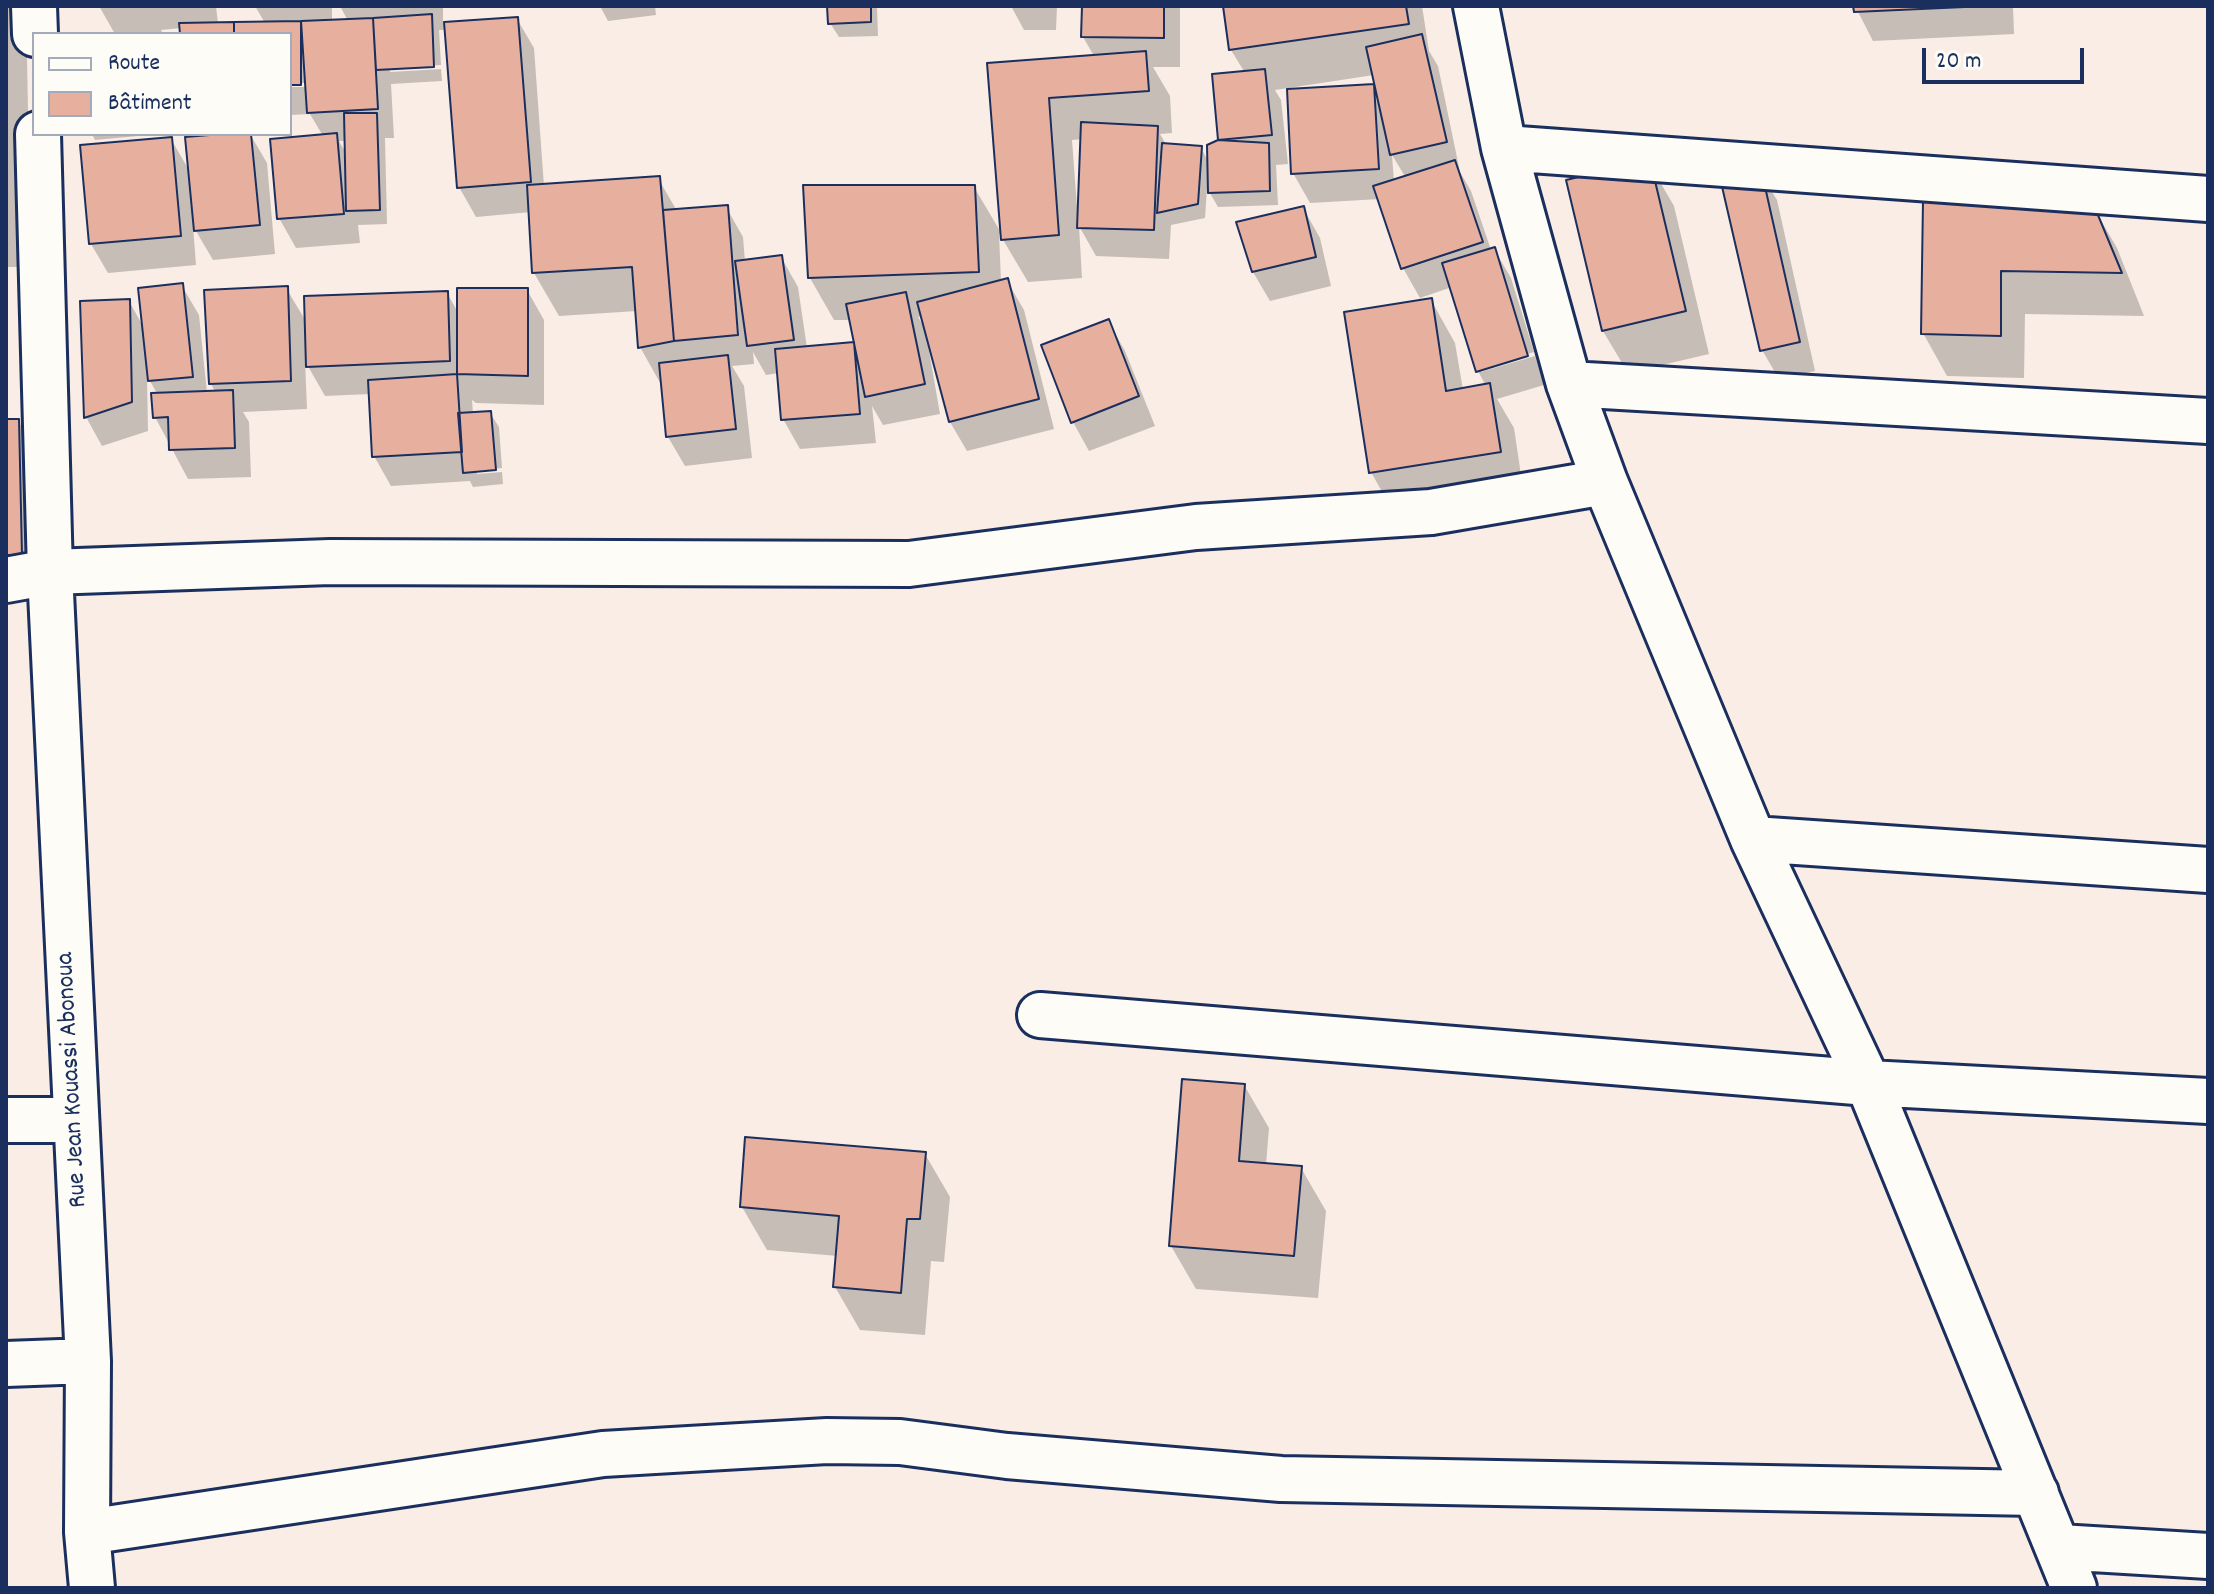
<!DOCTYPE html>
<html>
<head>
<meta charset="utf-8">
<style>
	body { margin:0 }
	#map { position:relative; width:2214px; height:1594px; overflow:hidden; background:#f9ede5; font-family:Dekko,sans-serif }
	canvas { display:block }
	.frame { position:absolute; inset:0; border:8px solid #1b2f5e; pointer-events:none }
	.legend { position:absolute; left:32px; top:32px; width:260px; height:104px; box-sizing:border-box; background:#fdfcf7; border:2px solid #a3aaba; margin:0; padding:10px 14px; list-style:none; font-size:24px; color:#1b2f5e }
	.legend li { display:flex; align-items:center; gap:16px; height:40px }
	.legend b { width:40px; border:2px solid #a3aaba }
	.scale { position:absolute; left:1922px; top:48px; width:162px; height:36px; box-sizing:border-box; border:4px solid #1b2f5e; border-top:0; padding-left:10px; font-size:24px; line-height:28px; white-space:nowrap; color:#1b2f5e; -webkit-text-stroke:6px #fdfcf7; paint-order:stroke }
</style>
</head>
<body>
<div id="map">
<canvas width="2214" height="1594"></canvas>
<div class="frame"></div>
<ul class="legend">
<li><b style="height:10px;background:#fdfcf7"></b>Route</li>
<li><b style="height:22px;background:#e7b09e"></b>Bâtiment</li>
</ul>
<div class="scale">20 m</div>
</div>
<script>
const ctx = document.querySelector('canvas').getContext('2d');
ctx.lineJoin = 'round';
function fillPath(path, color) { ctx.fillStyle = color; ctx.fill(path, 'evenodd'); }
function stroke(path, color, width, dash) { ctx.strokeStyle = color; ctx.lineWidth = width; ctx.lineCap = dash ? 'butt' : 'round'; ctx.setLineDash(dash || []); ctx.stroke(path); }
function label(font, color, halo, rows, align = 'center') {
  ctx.font = font + ' Dekko,sans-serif'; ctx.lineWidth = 6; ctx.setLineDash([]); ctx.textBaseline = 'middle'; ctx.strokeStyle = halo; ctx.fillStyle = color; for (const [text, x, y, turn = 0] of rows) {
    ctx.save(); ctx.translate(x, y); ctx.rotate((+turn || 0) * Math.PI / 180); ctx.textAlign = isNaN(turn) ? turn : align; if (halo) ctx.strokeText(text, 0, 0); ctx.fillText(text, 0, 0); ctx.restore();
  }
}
fillPath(new Path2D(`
	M6,6H26L31,267H6Z
	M99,6H216L218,24L265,23L255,6H332V21H348L340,6H443V24L517,19L534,48L544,186L658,178L677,211L726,207L743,237L745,262L781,257L798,287L807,348L856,344L851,320H834L810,278L974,187L1003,236L989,64L1094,56L1083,37L1084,6H1180V67H1153L1170,96L1172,133L1160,134L1167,146L1201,148L1209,163L1221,141L1214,76L1245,73L1231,50L1225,6H1422L1429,51L1438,66L1460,172L1471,191L1491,250L1494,249L1511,278L1534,352L1481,368V372L1535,356L1544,385L1497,399L1514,428L1524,495L1395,515L1371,472L1431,300L1455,343L1463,390L1486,386L1478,371L1452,287L1420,298L1403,268L1380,199L1310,203L1293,173L1289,91L1377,86L1374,75L1275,90L1281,100L1288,164L1276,165L1278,205L1218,207L1207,188L1205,218L1171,225L1169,259L1096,256L1079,226L1082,278L1028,282L999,233L1001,282L1007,281L1024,310L1054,429L967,451L950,422L923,317H918L925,328L940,414L883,425L872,406L876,443L800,449L783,419L779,373L766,375L753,352L754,364L732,366L744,386L752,458L685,466L668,437L663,388L640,347L637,311L559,316L534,273L531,212L476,217L459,187L447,30H439L441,65L390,68V72L441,69L442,81L391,84L394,138H385L387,224L358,225L360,243L296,248L279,218L323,136L310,114L290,115V87H311V83H290V34H182L181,28L161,30L163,34H115ZM1083,139L1080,207H1077L1072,140ZM339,141H347V155ZM1392,155L1406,178L1394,182Z
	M600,6H655L656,15L608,21Z
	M829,6H877L878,36L839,37L830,23Z
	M1011,6H1057L1056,30H1024Z
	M1855,6H2013L2014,34L1873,41Z
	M92,134H160L95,140Z
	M250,134L267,163L275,254L213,260L193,226L196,265L108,273L91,244L171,139L190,172Z
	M1649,163L1674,206L1709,354L1628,373L1603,331Z
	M1759,171L1777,200L1815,371L1779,379L1762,350Z
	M1925,202L2092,205L2117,248L2144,316L2025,314L2024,378L1947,376L1923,333Z
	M1303,208L1320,238L1331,286L1270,301L1253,272Z
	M182,286L199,315L207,393H216L211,384L286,288L307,323L447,293L459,314L527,290L544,320V405L476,403L472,400L473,414L490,413L499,427L502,468L477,470V474L502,472L503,484L473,487L470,481L391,486L374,456L370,394L325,396L305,361L307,409L243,412L249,422L251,477L188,479L155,417L158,395L147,376L148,431L102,446L86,417L129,301L144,328Z
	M1108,321L1125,351L1155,426L1089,451L1073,422Z
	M6,421H18L35,450L38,583L6,584Z
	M1244,1085L1269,1128L1266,1165L1301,1168L1326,1211L1318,1298L1196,1289L1171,1246Z
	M925,1154L950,1197L944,1262L931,1261L925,1335L860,1330L835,1287L838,1256L767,1250L742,1207Z`), '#0003');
const building = new Path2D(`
	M827,6H871V22L828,24Z
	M1082,6H1164V38L1081,37Z
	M1223,6H1406L1409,24L1229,50Z
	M1853,6H1987L1854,12Z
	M432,14L434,67L376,70L373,18Z
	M518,17L531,182L457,188L444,22Z
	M373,18L378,109L307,113L301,21Z
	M301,21V85H290V34H234V22Z
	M234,22V34H180L179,23Z
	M1422,34L1447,142L1390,155L1366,47Z
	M1146,51L1149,91L1049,98L1059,235L1001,240L987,63Z
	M1265,69L1272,135L1218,140L1212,74Z
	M1374,84L1379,169L1291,174L1287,89Z
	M344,113H377L380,210L346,211Z
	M1081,122L1158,126L1154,230L1077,228Z
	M337,133L344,214L277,219L270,139Z
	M222,134H251L260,225L194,231L185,137Z
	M172,137L181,236L89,244L80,145Z
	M1218,140L1269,143L1270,191L1208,193L1207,145Z
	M1162,143L1202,146L1198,204L1157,213Z
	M1455,160L1483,242L1401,269L1373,186Z
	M1650,160L1686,311L1602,331L1566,180Z
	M1717,165L1761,169L1800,342L1760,351Z
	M660,176L674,341L638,348L632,267L532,273L527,185Z
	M803,185H975L979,272L808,278Z
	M1923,200L2093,203L2122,273L2001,271V336L1921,334Z
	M728,205L738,335L674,341L663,210Z
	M1304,206L1316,257L1252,272L1236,222Z
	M1495,247L1528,356L1476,372L1442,263Z
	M782,255L794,340L747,346L735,261Z
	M1008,278L1039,399L949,422L917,302Z
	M183,283L193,377L148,381L138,288Z
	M288,286L291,381L209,384L204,290Z
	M457,288H528V376L457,374Z
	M448,291L450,361L306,367L304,296Z
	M906,292L925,384L865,397L846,304Z
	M1432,298L1446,391L1490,383L1501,452L1369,473L1344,312Z
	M130,299L132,402L84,418L80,301Z
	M1109,319L1139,396L1071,423L1041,345Z
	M854,342L860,414L781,420L775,349Z
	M728,355L736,429L666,437L659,363Z
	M457,374L462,452L372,457L368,380Z
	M233,390L235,448L169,450L168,417L153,418L151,393Z
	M491,411L496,470L463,473L458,413Z
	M6,419H19L22,555H6Z
	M1182,1079L1245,1084L1239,1161L1302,1166L1294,1256L1169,1246Z
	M745,1137L926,1152L920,1219H907L901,1293L833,1287L839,1216L740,1207Z`);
fillPath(building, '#e7b09e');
stroke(building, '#1b2f5e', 2);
const minor = new Path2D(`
	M34,6L35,34
	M1476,6L1504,148L1569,384L1605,482L1753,839L1868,1083L2074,1588
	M38,134L50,572L88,1361L87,1532L92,1588
	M1504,148L2208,199
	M1569,384L2208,421
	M6,580L50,572L330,562L909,564L1196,527L1431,512L1605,482
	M1753,839L2208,870
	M1040,1015L1868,1083L2208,1101
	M6,1120H76
	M6,1364L88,1361
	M87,1532L603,1454L827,1441L900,1442L1007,1456L1281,1479L2036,1493
	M2059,1547L2208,1556`);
stroke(minor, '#1b2f5e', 50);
stroke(minor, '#fdfcf7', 44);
label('26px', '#1b2f5e', '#fdfcf7', [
	["Rue Jean Kouassi Abonoua",74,1080,-93]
]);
</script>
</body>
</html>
